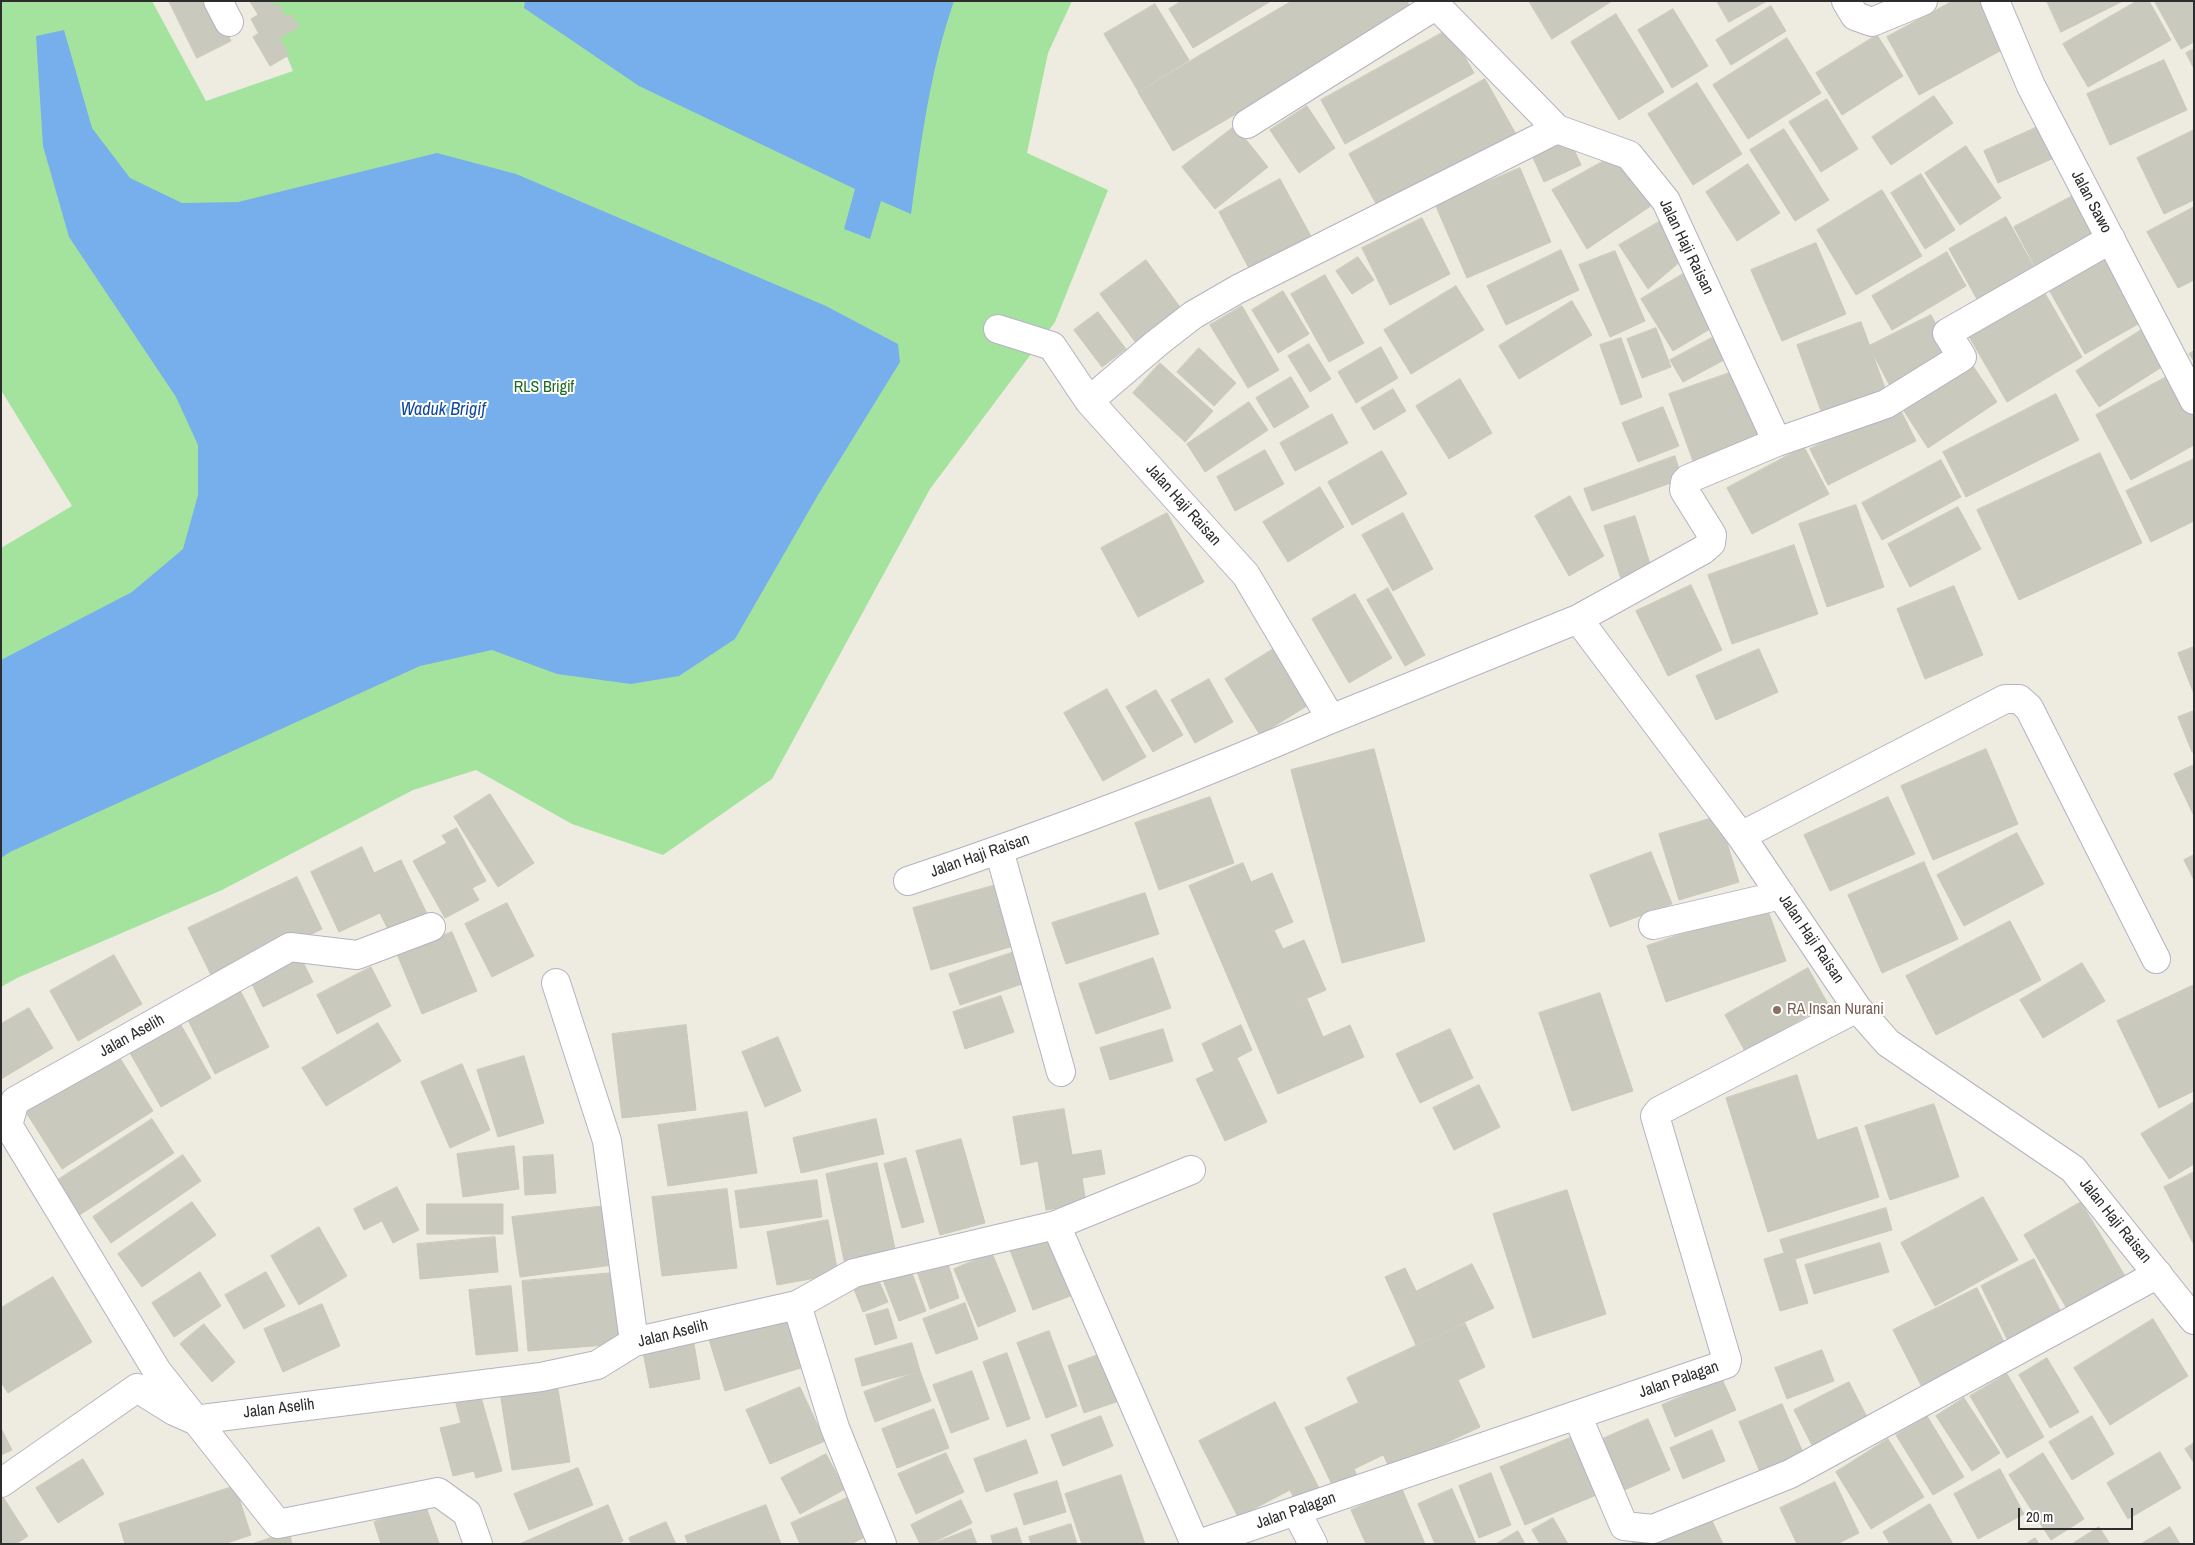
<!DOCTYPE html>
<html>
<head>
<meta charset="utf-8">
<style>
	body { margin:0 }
	#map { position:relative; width:2195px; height:1545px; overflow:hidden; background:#eeebe0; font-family:"Archivo Narrow",sans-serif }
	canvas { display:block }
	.frame { position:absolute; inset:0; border:2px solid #2d2d2d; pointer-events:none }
	.scale { position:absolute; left:2018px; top:1508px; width:115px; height:22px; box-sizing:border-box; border:2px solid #2d2d2d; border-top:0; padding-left:6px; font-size:15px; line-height:18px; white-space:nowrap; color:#2d2d2d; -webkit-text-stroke:4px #fff; paint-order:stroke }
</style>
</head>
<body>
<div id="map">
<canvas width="2195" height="1545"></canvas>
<div class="frame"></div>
<div class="scale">20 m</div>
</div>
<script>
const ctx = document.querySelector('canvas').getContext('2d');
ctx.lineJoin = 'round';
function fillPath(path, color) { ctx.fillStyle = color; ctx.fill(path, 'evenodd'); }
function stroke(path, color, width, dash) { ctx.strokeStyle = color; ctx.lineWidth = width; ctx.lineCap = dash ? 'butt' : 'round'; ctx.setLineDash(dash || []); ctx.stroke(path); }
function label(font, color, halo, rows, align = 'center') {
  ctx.font = font + ' "Archivo Narrow",sans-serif'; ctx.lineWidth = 4; ctx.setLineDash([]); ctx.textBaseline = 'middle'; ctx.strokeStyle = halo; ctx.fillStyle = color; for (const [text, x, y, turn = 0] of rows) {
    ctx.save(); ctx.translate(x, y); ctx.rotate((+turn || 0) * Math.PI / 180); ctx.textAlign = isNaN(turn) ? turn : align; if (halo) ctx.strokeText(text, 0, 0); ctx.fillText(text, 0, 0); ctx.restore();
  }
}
fillPath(new Path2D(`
	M1,1H152L206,101L293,71L264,1H1072L1048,53L1027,153L1108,190L1055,322L930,489L772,779L663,855L572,824L476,770L413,790L222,890L17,978L1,987V548L72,506L1,390Z`), '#a4e39e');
fillPath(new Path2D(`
	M525,1H954C930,70 921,142 911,214L881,201L870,239L844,229L855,189L639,86L524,8Z
	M64,30L92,128L130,178L182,203L238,202L437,153L516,174L826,306L898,344L900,362L818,495L735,639L679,676L631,684L557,674L492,650L420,666L10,852L1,858V660L132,592L183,549L198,495V445L176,397L69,237L43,146L36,36Z`), '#76afec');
const building = new Path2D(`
	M169,1H211L231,41L197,58Z
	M250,1H269L272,6L278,3L286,18L259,34L251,19L258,15Z
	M1182,1H1271L1193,48L1169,9Z
	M1292,1H1407L1412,10L1173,151L1138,92Z
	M1529,1H1612L1552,39Z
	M1717,1H1767L1729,22Z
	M1953,1H1987L2011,45L1919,95L1887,37Z
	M2047,1H2121V2L2061,32Z
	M2137,1H2149L2171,40L2088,87L2063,44Z
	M2157,1H2194V42L2181,49L2155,2Z
	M1155,4L1189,60L1138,91L1104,34Z
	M1771,6L1786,31L1731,65L1716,40Z
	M1673,9L1708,66L1672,88L1638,30Z
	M1616,14L1664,92L1619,120L1571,42Z
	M291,15L299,27L279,38L289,55L270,66L253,37Z
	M1449,29L1474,73L1345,144L1321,100Z
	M1877,35L1903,76L1842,115L1816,73Z
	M1787,38L1821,93L1748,139L1713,85Z
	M2194,49V69L2186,53Z
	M2164,60L2187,110L2110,145L2087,94Z
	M1485,79L1517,136L1380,211L1349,154Z
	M1697,83L1742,154L1693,185L1648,114Z
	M1934,96L1953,123L1891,165L1872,137Z
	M1827,99L1858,149L1821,172L1789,122Z
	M1307,106L1335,148L1299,173L1270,130Z
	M2042,125L2056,157L1998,183L1984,151Z
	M1235,126L1268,167L1215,209L1182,167Z
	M1784,129L1829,200L1795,221L1750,150Z
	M2194,130V200L2164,214L2137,158Z
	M1567,134L1581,165L1544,182L1530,151Z
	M1966,146L2001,198L1960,225L1925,173Z
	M1618,153L1658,201L1587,249L1552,190Z
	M1748,164L1780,213L1737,241L1706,192Z
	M1520,168L1551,242L1467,278L1435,204Z
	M1921,174L1955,230L1925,249L1891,193Z
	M1280,179L1313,240L1252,274L1219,212Z
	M1882,190L1922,256L1856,295L1817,230Z
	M2080,192L2105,240L2039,274L2014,227Z
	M2194,207V280L2178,288L2147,232Z
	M2006,217L2039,276L1982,308L1949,249Z
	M1422,218L1450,274L1390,305L1362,248Z
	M1666,218L1689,254L1648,289L1619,245Z
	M1816,243L1846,314L1782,341L1751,270Z
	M1561,250L1579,290L1506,325L1487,286Z
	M1615,251L1645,321L1610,337L1579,265Z
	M2109,251L2147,319L2085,354L2047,286Z
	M1947,252L1966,286L1892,330L1872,296Z
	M1358,257L1374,280L1352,294L1336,271Z
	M1146,260L1182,310L1136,343L1100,294Z
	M1688,271L1720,323L1673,351L1641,299Z
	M1325,275L1364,343L1329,362L1291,294Z
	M1456,286L1484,330L1411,374L1384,330Z
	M2043,290L2082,357L2007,402L1967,333Z
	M1283,291L1309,334L1278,353L1252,310Z
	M1572,301L1592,335L1519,379L1499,346Z
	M1242,306L1279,370L1248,388L1210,325Z
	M1098,312L1126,349L1102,367L1074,330Z
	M1931,315L1952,356L1891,388L1869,346Z
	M1861,322L1889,399L1825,422L1797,345Z
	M2146,327L2168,363L2099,407L2076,371Z
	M1656,328L1671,367L1642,378L1627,339Z
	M1723,332L1735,354L1683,382L1670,360Z
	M1621,338L1642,397L1621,405L1600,345Z
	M1309,344L1331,379L1310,392L1288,356Z
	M1381,347L1398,378L1356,403L1338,372Z
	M1199,348L1236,383L1214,406L1177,372Z
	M2194,351V361L2189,354Z
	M1160,363L1213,411L1185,442L1133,393Z
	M1971,363L1997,402L1928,448L1902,408Z
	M1741,369L1766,439L1694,464L1669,394Z
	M2172,374L2194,414V445L2131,480L2096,415Z
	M1291,377L1309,407L1274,428L1256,398Z
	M1460,379L1492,433L1449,459L1416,406Z
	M1393,389L1406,411L1374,430L1361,408Z
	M2056,394L2079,440L1966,497L1943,452Z
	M1249,402L1268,430L1205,472L1187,444Z
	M1898,405L1916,441L1828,485L1810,449Z
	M1663,407L1679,446L1638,462L1622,423Z
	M1332,414L1348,443L1295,471L1280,443Z
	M1804,447L1829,494L1752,534L1727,488Z
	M1265,450L1284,484L1235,511L1217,477Z
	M1382,451L1407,494L1352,525L1328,482Z
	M2100,453L2142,543L2019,600L1977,510Z
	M1675,456L1682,479L1592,511L1584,489Z
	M2194,459V521L2151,542L2126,491Z
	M1941,460L1961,497L1882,540L1862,503Z
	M1320,487L1344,527L1288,562L1263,522Z
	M1570,496L1604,556L1569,576L1535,516Z
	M1856,505L1884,587L1827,607L1799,524Z
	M1958,507L1981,549L1910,587L1888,544Z
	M1167,513L1204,582L1138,617L1101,548Z
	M1403,513L1433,569L1393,591L1362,535Z
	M1635,516L1652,570L1621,579L1604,526Z
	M1794,545L1818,614L1732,644L1708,575Z
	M1691,585L1722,650L1668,676L1636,611Z
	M1954,586L1983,655L1925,679L1897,609Z
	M1388,588L1425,655L1405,666L1367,600Z
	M1355,594L1392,658L1349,683L1312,619Z
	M2194,647V694L2178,653Z
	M1275,648L1310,704L1260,735L1225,679Z
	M1759,649L1778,692L1716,720L1696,676Z
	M1209,679L1233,722L1195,743L1171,700Z
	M1107,689L1146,757L1103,781L1064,713Z
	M1156,690L1183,735L1153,752L1126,707Z
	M2194,711V752H2192L2178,717Z
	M1374,749L1425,941L1342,963L1291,770Z
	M1986,749L2018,824L1933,860L1901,786Z
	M2194,765V816L2174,774Z
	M490,794L534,863L498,887L454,817Z
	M1210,797L1234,863L1159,890L1135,823Z
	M1888,797L1915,854L1830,891L1804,835Z
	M1719,816L1739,882L1679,900L1659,834Z
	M457,828L486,881L472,888L479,900L445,918L413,861L447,843L442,836Z
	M2017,833L2044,884L1964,926L1937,875Z
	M362,847L374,873L401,860L430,920L392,938L380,913L339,932L311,872Z
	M1651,852L1672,904L1610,927L1590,875Z
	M2194,855V880L2184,860Z
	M1924,862L1958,939L1882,973L1848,895Z
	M1243,863L1251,882L1272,873L1293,922L1218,954L1189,886Z
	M297,877L322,929L214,981L188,928Z
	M1007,882L1024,943L931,970L913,908Z
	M1145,893L1159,934L1066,964L1052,923Z
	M507,903L534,956L492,977L465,924Z
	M1766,905L1786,961L1666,1002L1647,946Z
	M2010,921L2041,980L1936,1035L1906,976Z
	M1274,930L1283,949L1304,940L1326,990L1248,1024L1218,954Z
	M452,932L477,991L422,1014L397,954Z
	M1014,952L1025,983L960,1005L949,974Z
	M114,955L142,1004L78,1041L50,991Z
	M301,958L313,982L263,1007L251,982Z
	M1153,958L1171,1008L1096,1034L1079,984Z
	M2082,963L2105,1001L2043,1038L2020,1000Z
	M371,967L391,1006L337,1034L317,995Z
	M1808,968L1828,1004L1745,1051L1725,1015Z
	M2194,985V1091L2159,1108L2117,1021Z
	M239,988L269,1047L215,1074L185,1014Z
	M1600,993L1633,1091L1572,1111L1539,1013Z
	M1001,996L1014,1032L965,1049L953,1012Z
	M1307,999L1323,1037L1350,1025L1364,1057L1278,1094L1248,1024Z
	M29,1008L53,1048L1,1079V1024Z
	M177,1018L211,1078L161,1107L126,1046Z
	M378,1023L401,1061L326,1106L302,1068Z
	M686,1025L696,1110L622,1118L612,1034Z
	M1241,1025L1252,1050L1237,1058L1267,1122L1225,1141L1196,1079L1214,1071L1202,1044Z
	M1163,1029L1173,1061L1110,1080L1100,1048Z
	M1450,1029L1473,1078L1420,1103L1396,1054Z
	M778,1037L801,1091L765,1107L742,1052Z
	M113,1047L153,1111L62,1169L22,1106Z
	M524,1056L544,1123L498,1137L477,1070Z
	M462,1064L490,1130L450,1148L421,1082Z
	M1797,1075L1817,1140L1857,1127L1879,1197L1768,1232L1726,1098Z
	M1479,1085L1500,1127L1454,1150L1433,1108Z
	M2194,1102V1164L2169,1179L2141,1134Z
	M1934,1104L1959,1177L1890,1200L1865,1126Z
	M1064,1109L1072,1155L1101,1150L1105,1174L1082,1178L1086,1203L1046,1210L1038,1161L1021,1165L1013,1117Z
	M747,1112L757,1173L668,1186L658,1125Z
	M152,1119L174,1153L72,1220L50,1185Z
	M876,1119L884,1154L801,1173L793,1138Z
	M961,1139L985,1223L940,1235L916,1151Z
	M514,1146L519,1189L463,1197L457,1154Z
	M183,1155L201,1181L111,1243L93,1217Z
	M553,1155L556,1193L525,1195L523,1157Z
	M906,1158L924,1222L902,1228L884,1164Z
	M877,1163L896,1254L845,1265L826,1174Z
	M2194,1172V1245L2164,1187Z
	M817,1180L822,1217L740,1228L735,1191Z
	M397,1187L419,1230L393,1243L382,1221L364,1230L354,1209Z
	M727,1189L737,1268L662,1276L652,1197Z
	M1567,1190L1606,1314L1533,1338L1493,1214Z
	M1983,1197L2018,1260L1935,1306L1901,1243Z
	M192,1202L216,1235L142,1287L118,1254Z
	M2081,1202L2128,1281L2070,1314L2024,1235Z
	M427,1204H503V1234H427Z
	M605,1206L613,1265L520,1277L512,1217Z
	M1886,1208L1892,1230L1795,1259L1808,1303L1780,1311L1764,1259L1784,1253L1780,1240Z
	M828,1220L838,1274L777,1285L767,1232Z
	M319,1227L347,1276L299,1305L271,1256Z
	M1051,1235L1073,1295L1033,1310L1010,1250Z
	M495,1237L498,1272L420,1279L417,1244Z
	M1880,1243L1889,1272L1814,1294L1805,1265Z
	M992,1253L1016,1311L978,1327L954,1269Z
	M2034,1259L2064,1318L2010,1345L1981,1286Z
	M948,1264L959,1298L930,1309L918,1274Z
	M1472,1264L1494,1308L1416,1345L1385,1277L1405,1268L1416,1291Z
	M909,1265L926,1311L899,1321L881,1275Z
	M200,1272L221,1306L174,1337L152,1303Z
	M266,1272L285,1306L244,1329L225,1295Z
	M613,1273L620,1344L528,1351L522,1281Z
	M876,1274L888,1302L863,1312L852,1284Z
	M53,1277L92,1342L8,1393L1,1382V1308Z
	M511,1286L518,1351L476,1355L469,1290Z
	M1977,1288L2006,1346L1923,1389L1893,1330Z
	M965,1303L978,1339L936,1354L923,1319Z
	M322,1304L340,1346L283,1372L264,1329Z
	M786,1309L804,1367L725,1391L707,1333Z
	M888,1309L897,1338L875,1345L866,1315Z
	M2153,1319L2188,1376L2110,1425L2074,1368Z
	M1465,1323L1485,1367L1458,1380L1480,1427L1390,1469L1347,1378Z
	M204,1324L235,1362L212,1382L180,1344Z
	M1049,1331L1077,1406L1046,1418L1017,1343Z
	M693,1338L700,1379L650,1388L642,1347Z
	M912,1343L920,1371L862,1386L855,1359Z
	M1822,1350L1834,1381L1787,1399L1775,1368Z
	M1007,1353L1030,1419L1007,1427L983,1362Z
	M1103,1353L1119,1401L1084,1413L1068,1366Z
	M2047,1358L2079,1412L2050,1428L2019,1375Z
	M920,1371L931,1401L875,1422L864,1392Z
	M972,1371L989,1419L951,1433L933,1385Z
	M2007,1374L2044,1437L2007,1458L1970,1396Z
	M1722,1379L1736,1410L1675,1437L1662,1405Z
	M1849,1382L1868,1419L1813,1447L1794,1410Z
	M557,1383L570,1462L512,1470L500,1392Z
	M800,1387L825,1441L770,1464L746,1410Z
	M479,1390L502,1471L476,1478L474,1471L453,1476L440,1428L461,1423L454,1396Z
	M1964,1398L2000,1453L1972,1471L1936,1416Z
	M1275,1402L1320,1490L1296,1502L1290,1490L1238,1517L1199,1441Z
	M1358,1403L1383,1455L1354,1469L1360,1482L1336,1493L1305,1428Z
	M1782,1404L1804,1455L1760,1472L1739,1422Z
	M934,1409L949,1448L897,1468L882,1429Z
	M1101,1416L1113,1446L1063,1466L1051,1435Z
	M1927,1416L1964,1477L1933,1495L1896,1435Z
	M2092,1416L2114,1454L2072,1480L2049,1442Z
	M1648,1419L1670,1470L1622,1491L1600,1440Z
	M1,1428L12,1450L1,1455Z
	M1712,1430L1725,1461L1683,1479L1670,1448Z
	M1577,1435L1601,1493L1525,1525L1500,1467Z
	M1888,1439L1924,1497L1871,1529L1836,1472Z
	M1026,1440L1038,1473L986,1492L974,1459Z
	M2194,1443V1463L2185,1449Z
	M2160,1452L2181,1488L2128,1519L2107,1483Z
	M946,1453L964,1492L916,1514L898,1474Z
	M2043,1453L2084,1519L2051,1540L2009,1475Z
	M826,1454L845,1489L800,1514L781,1478Z
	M83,1459L104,1494L58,1523L36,1488Z
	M578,1468L593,1505L529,1530L514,1494Z
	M2000,1469L2024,1514L1978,1539L1954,1494Z
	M1491,1473L1511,1525L1479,1538L1459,1486Z
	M1121,1475L1145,1544H1082L1065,1494Z
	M1057,1481L1066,1512L1024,1525L1014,1494Z
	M1835,1482L1859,1533L1837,1544H1797L1780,1508Z
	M235,1486L251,1535L224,1544H125L119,1524Z
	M1402,1489L1425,1544H1366L1351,1510Z
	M1452,1489L1476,1544H1435L1418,1504Z
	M3,1497L28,1536L16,1544H1V1498Z
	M847,1498L865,1537L851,1544H800L791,1523Z
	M961,1500L972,1523L930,1544H920L911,1525Z
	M425,1504L439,1543L381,1544L374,1522Z
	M1930,1504L1953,1544H1890L1883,1532Z
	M608,1505L623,1541L617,1544H520Z
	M766,1505L781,1544H688L685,1536Z
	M1707,1510L1723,1544H1659L1655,1535Z
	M1553,1518L1568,1544H1540L1532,1530Z
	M666,1522L676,1544H631L629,1538Z
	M1071,1524L1077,1544H1031L1029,1537Z
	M2099,1527L2110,1544H2072Z
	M2170,1527L2180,1544H2141Z
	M1017,1528L1022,1544H993L991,1536Z
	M971,1529L977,1544H932Z
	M1518,1531L1525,1544H1496Z
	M289,1532L292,1544H252Z
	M1646,1535L1651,1544H1631Z
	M2035,1538L2039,1544H2026Z`);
fillPath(building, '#cac9be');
stroke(building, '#cac8b9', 1);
const minor = new Path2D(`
	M218,1L229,22
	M1432,1L1557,129L1629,155L1666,201L1777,442
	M1846,1L1855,16L1872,22L1923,1
	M1995,1L2031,86L2194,400
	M1247,124L1435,6
	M998,329L1052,346L1089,401L1246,575L1331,719L1578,619L1741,836L1857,1008L1888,1043L2073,1169L2194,1320
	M1089,401L1157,343L1193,315L1238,289L1557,129
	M1578,619L1703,550L1711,543L1712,535L1684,490L1685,482L1688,479L1777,442L1886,404L1962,357L1947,333L2111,239
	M1741,836L2005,699H2019L2029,708L2156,959
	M999,850L1061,1072
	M908,881C1051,833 1193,779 1331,719
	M1653,925L1781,895
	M431,927L357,955L290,947L15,1101L8,1125L157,1371L278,1524L438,1492L467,1513L478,1544
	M556,983L607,1141L634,1342
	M1056,1225L1195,1544
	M797,1305L835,1428L882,1544
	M1577,1415L1624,1526L1653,1529L1790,1474L2158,1274
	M1,1483L137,1388L174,1411L194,1420L541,1377L597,1365L634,1342L797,1305L854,1273L1056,1225L1191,1170
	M1296,1511L1313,1544
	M1199,1544L1726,1364L1727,1360L1655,1116L1659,1111L1857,1008`);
stroke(minor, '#b4b3c0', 30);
stroke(minor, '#fff', 28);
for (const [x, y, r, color] of [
	[1777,1010,5,"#8d6e63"]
]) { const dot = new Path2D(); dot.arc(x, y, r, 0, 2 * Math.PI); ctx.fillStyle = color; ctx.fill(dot); stroke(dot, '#fff', 2); }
label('16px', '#2d2d2d', '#fff', [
	["Jalan Sawo",2091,202,62],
	["Jalan Haji Raisan",1686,247,64],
	["Jalan Haji Raisan",1183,505,48],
	["Jalan Haji Raisan",980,856,-19],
	["Jalan Haji Raisan",1811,939,56],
	["Jalan Aselih",132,1036,-29],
	["Jalan Haji Raisan",2115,1221,51],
	["Jalan Aselih",673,1334,-14],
	["Jalan Palagan",1679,1380,-19],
	["Jalan Aselih",279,1409,-7],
	["Jalan Palagan",1296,1511,-19]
]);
label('16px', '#1d6a20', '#fff', [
	["RLS Brigif",544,388]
]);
label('16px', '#785e54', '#fff', [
	["RA Insan Nurani",1787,1010]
], 'left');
label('italic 18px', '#11499d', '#fff', [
	["Waduk Brigif",443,410]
]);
</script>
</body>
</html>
